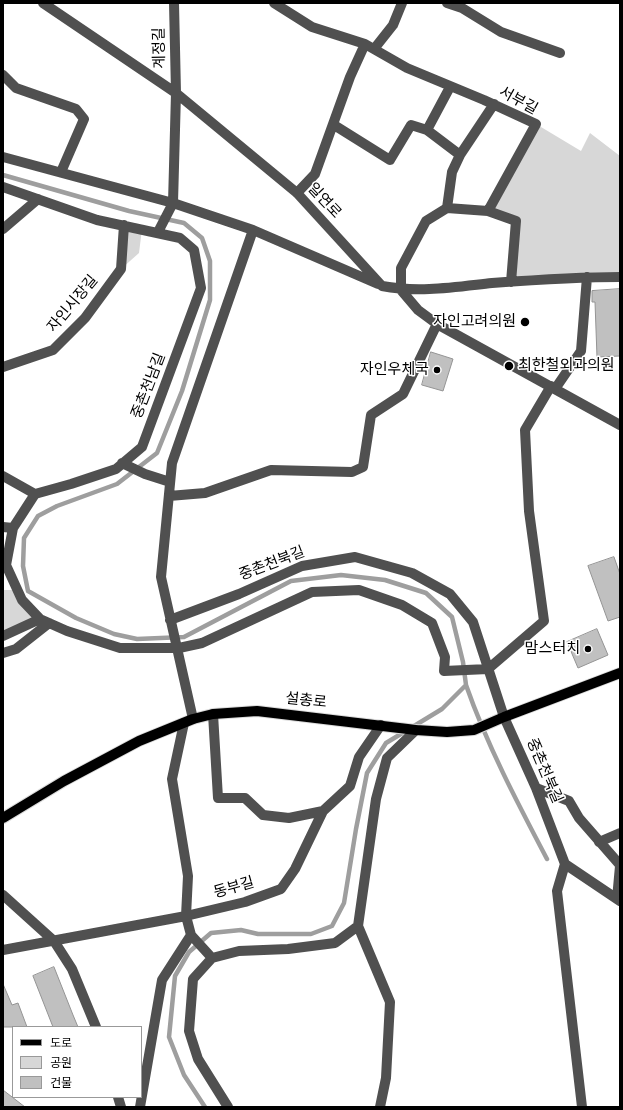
<!DOCTYPE html>
<html>
<head>
<meta charset="utf-8">
<style>
	body { margin:0 }
	#map { position:relative; width:623px; height:1110px; overflow:hidden; background:#fff; font-family:Signika,"Noto Sans KR",sans-serif }
	canvas { display:block }
	.frame { position:absolute; inset:0; border:4px solid #000; pointer-events:none }
	.legend { position:absolute; left:12px; top:1026px; width:130px; height:72px; box-sizing:border-box; background:#fff; border:1px solid #999; margin:0; padding:5px 7px; list-style:none; font-size:12px; color:#000 }
	.legend li { display:flex; align-items:center; gap:8px; height:20px }
	.legend b { width:20px; border:1px solid #999 }
</style>
</head>
<body>
<div id="map">
<canvas width="623" height="1110"></canvas>
<div class="frame"></div>
<ul class="legend">
<li><b style="height:5px;background:#000"></b>도로</li>
<li><b style="height:11px;background:#d7d7d7"></b>공원</li>
<li><b style="height:11px;background:#c0c0c0"></b>건물</li>
</ul>
</div>
<script>
const ctx = document.querySelector('canvas').getContext('2d');
ctx.lineJoin = 'round';
function fillPath(path, color) { ctx.fillStyle = color; ctx.fill(path, 'evenodd'); }
function stroke(path, color, width, dash) { ctx.strokeStyle = color; ctx.lineWidth = width; ctx.lineCap = dash ? 'butt' : 'round'; ctx.setLineDash(dash || []); ctx.stroke(path); }
function label(font, color, halo, rows, align = 'center') {
  ctx.font = font + ' Signika,"Noto Sans KR",sans-serif'; ctx.lineWidth = 3; ctx.setLineDash([]); ctx.textBaseline = 'middle'; ctx.strokeStyle = halo; ctx.fillStyle = color; for (const [text, x, y, turn = 0] of rows) {
    ctx.save(); ctx.translate(x, y); ctx.rotate((+turn || 0) * Math.PI / 180); ctx.textAlign = isNaN(turn) ? turn : align; if (halo) ctx.strokeText(text, 0, 0); ctx.fillText(text, 0, 0); ctx.restore();
  }
}
fillPath(new Path2D(`
	M536,124L581,151L590,133L620,156V277L511,282L516,222L488,211Z
	M124,225L142,229L139,253L121,269Z
	M3,590H17L40,619L3,636Z`), '#d7d7d7');
stroke(new Path2D(`
	M3,175L129,211L184,223L202,238L210,261V300L182,391L157,453L117,484L57,506L38,516L24,538L23,566L28,591L76,618L114,634L137,639L184,637L291,581L341,575L385,580L426,593L452,617L463,662L466,685L442,709L386,743L367,773L356,829L344,903L332,926L311,934H258L241,930L211,933L189,952L175,976L169,1037L184,1075L205,1107
	M466,685C487,745 517,802 547,859`), '#9e9e9e', 4.5);
const building = new Path2D(`
	M620,289V356L597,357L595,302H592V291Z
	M431,352L453,359L443,391L422,385Z
	M614,557L620,574V617L608,621L588,566Z
	M597,629L608,655L578,668L567,642Z
	M54,967L73,1015L78,1027H53L33,976Z
	M3,984L12,1005L18,1003L27,1027H3Z
	M3,1090L25,1107H3Z`);
fillPath(building, '#c0c0c0');
stroke(building, '#949494', 1);
const major = new Path2D(`
	M3,818L64,781L139,741L193,719L213,714L257,711L416,730L447,732L474,730L504,717L620,673`);
stroke(major, '#dbdbdb', 12);
stroke(new Path2D(`
	M43,3L176,93L297,193L382,286C419,293 455,287 492,283C534,280 577,277 620,277
	M174,3L176,93L173,203L253,230L378,284
	M274,3L312,27L365,44L407,68L484,100L536,124L488,211L447,208L426,221L401,268V290L418,310L437,324L620,425
	M447,3L462,8L501,32L560,53
	M374,49L393,25L402,3
	M3,75L16,88L76,109L84,119L61,172
	M334,125L390,160L411,125L427,130L450,87
	M427,130L460,155
	M3,157L173,203L158,232
	M3,187L97,220L180,238L194,250L201,288L142,447L116,469L71,484L35,494L13,528L6,565L22,600L40,619L67,631L120,648H179L202,643L312,592L359,590L402,605L432,623L445,657L444,671L488,669L544,621L529,511L525,430L551,386
	M297,193L315,174L350,77L365,44
	M447,208L452,172L460,155L494,104
	M488,211L516,221L511,282
	M3,229L38,199
	M3,367L53,350L85,318L121,269L124,225
	M555,389L581,351L587,277
	M122,463L145,474L170,482
	M3,476L35,494
	M169,496L205,493L271,470L352,472L363,467L371,415L403,394L437,324
	M3,527L13,528
	M170,620L239,594L302,566L355,557L412,573L450,594L473,622L504,717L536,788L565,864L620,901
	M3,636L40,619
	M3,653L16,649L49,623
	M213,714L218,798H245L263,815L289,818L323,811
	M193,719L161,577L172,463L253,230
	M184,723L172,779L188,876L186,916L191,935L212,958
	M536,788L569,801L579,818L620,865
	M599,842L620,833
	M565,864L557,891L582,1107
	M3,895L54,941L72,969L96,1027
	M617,899L620,866
	M358,926L390,1002L386,1078L380,1107
	M3,950L186,916L245,902L281,889L295,869L323,811L350,786L359,757L381,725
	M118,1097L121,1107
	M140,1107L162,980L191,935
	M228,1107L198,1059L189,1031L193,979L212,958L239,951L288,949L335,943L358,926L376,799L387,758L416,730`), '#505050', 10);
stroke(major, '#000', 10);
for (const [x, y, r, color] of [
	[525,322,5,"#000"],
	[509,366,5,"#000"],
	[437,370,4,"#000"],
	[588,649,4,"#000"]
]) { const dot = new Path2D(); dot.arc(x, y, r, 0, 2 * Math.PI); ctx.fillStyle = color; ctx.fill(dot); stroke(dot, '#fff', 1.5); }
label('15px', '#000', '#fff', [
	["계정길",160,48,-91],
	["서부길",518,101,29],
	["일연로",324,201,47],
	["자인시장길",73,304,-50],
	["중촌천남길",149,386,-69],
	["중촌천북길",272,564,-21],
	["설총로",306,701,6],
	["중촌천북길",544,771,67],
	["동부길",234,888,-16]
]);
label('15px', '#000', '#fff', [
	["자인고려의원",516,322],
	["최한철외과의원",518,366,"left"],
	["자인우체국",429,370],
	["맘스터치",580,649]
], 'right');
</script>
</body>
</html>
